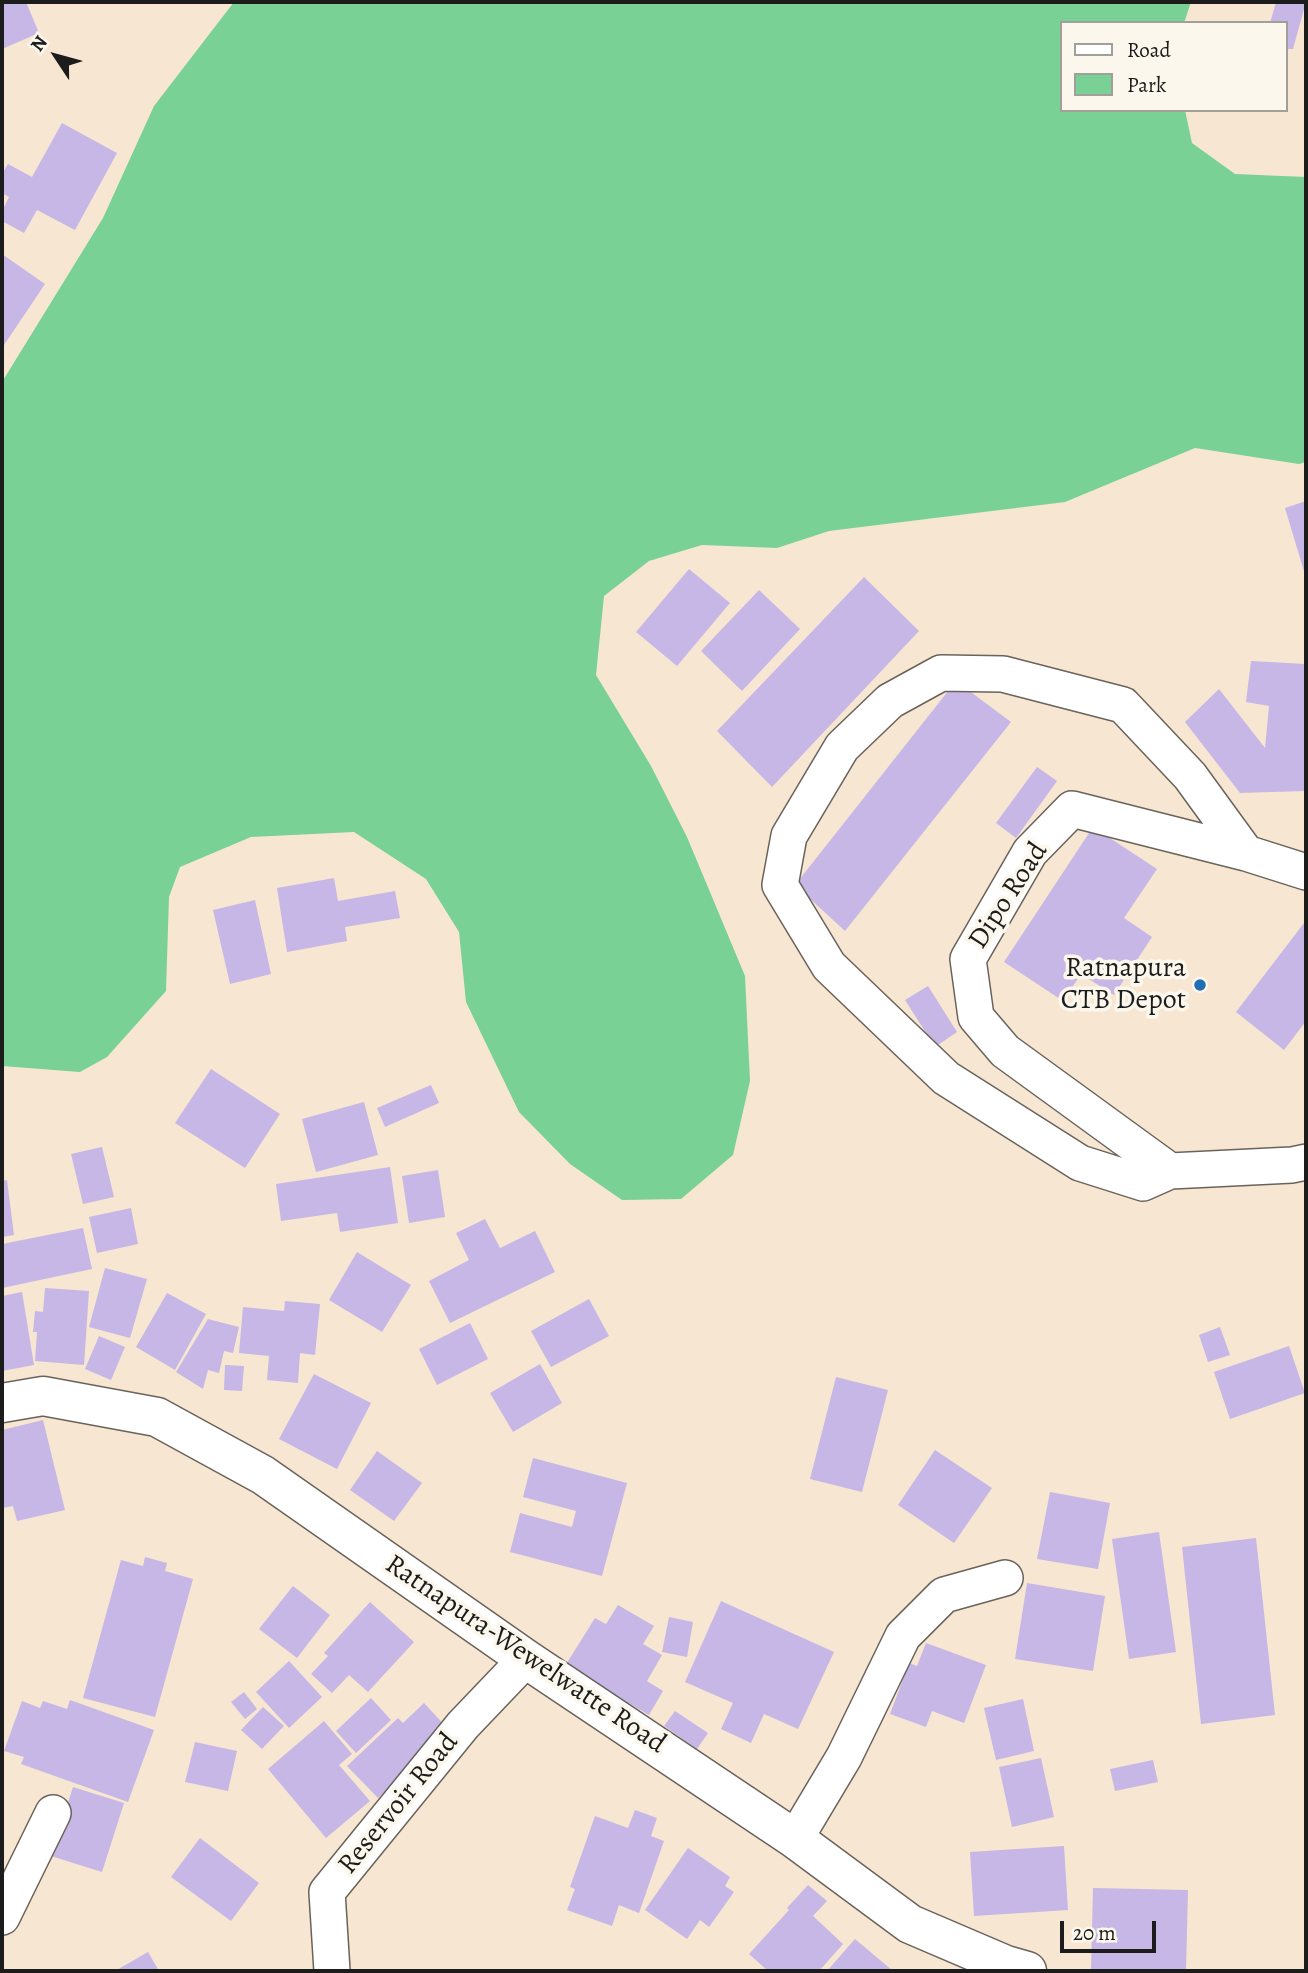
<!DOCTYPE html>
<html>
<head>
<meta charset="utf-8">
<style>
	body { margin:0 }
	#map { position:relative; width:1308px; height:1973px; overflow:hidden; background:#f7e6d1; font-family:Alegreya,serif }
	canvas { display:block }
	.frame { position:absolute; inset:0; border:4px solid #1c1c1c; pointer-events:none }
	.legend { position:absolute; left:1060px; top:21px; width:228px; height:91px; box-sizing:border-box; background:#fbf7ec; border:2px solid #a29f99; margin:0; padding:9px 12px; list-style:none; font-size:21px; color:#1c1c1c }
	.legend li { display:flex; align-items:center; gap:14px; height:35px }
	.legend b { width:35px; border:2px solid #a29f99 }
	.north { position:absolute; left:21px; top:21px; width:70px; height:70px; -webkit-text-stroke:5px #fbf7ec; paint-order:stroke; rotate:306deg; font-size:19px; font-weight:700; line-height:28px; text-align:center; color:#1c1c1c }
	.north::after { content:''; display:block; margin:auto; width:24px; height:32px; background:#1c1c1c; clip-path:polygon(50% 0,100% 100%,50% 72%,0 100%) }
	.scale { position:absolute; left:1060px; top:1921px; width:96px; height:32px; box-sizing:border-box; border:4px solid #1c1c1c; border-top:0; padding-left:9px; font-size:21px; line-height:24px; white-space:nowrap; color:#1c1c1c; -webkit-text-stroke:5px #fbf7ec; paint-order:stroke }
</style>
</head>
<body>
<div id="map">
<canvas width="1308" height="1973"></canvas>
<div class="frame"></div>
<ul class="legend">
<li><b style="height:9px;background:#fff"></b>Road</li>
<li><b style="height:19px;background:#79d196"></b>Park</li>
</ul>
<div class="north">N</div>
<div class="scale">20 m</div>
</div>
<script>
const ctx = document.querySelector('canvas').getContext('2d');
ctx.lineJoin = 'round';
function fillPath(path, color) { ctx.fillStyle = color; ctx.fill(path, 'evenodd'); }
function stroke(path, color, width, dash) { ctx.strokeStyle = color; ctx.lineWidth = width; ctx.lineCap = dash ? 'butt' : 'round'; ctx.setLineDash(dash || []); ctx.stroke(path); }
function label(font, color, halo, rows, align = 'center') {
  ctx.font = font + ' Alegreya,serif'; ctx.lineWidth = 7; ctx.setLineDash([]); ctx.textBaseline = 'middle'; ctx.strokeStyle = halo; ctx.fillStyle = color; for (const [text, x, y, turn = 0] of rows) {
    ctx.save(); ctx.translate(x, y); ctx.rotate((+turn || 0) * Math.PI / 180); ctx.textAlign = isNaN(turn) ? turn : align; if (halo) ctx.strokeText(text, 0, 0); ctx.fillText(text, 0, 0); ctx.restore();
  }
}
fillPath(new Path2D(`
	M234,2H1191L1184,23H1061V110H1185L1192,143L1235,174L1306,177V462L1299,464L1195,448L1065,502L829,531L777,548L702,545L649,561L604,596L596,675L651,766L687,837L745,976L750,1081L733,1155L681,1199L622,1200L570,1164L519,1112L466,1002L459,932L426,879L354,832L251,837L180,867L169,897L166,991L107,1057L80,1072L2,1066V382L103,218L154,106Z`), '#79d196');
fillPath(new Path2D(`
	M2,2H26L39,33L2,49Z
	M1276,2H1306L1293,49H1285V23H1270Z
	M62,123L117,153L75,230L37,210L24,233L2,221V211L9,197L2,193V174L8,164L32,177Z
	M2,254L45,284L2,348Z
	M1306,501V578L1285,508Z
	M689,569L730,603L677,666L636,632Z
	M864,577L919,631L772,787L717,731Z
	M759,590L800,629L742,691L701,651Z
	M1251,661L1306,664V770L1304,791L1240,793L1185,722L1219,689L1265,748L1269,706L1246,702Z
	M956,681L1011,722L845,931L795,885Z
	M1037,767L1057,781L1016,838L996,823Z
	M1093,827L1157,869L1124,918L1152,937L1114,995L1081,974L1063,1001L1004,962Z
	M334,878L338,901L395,891L400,918L345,927L347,941L287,952L277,888Z
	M255,900L271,974L230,984L213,910Z
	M1304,923L1306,924V1021L1284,1050L1236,1012Z
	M928,986L957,1032L935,1047L905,1000Z
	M211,1069L280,1114L245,1168L175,1123Z
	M431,1085L439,1103L385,1127L377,1108Z
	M364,1102L378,1155L316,1172L302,1119Z
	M102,1147L114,1197L83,1204L71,1154Z
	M390,1167L398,1223L340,1232L337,1213L281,1221L276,1184Z
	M438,1170L445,1217L409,1223L402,1176Z
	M7,1180L14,1235L2,1237V1181Z
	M131,1208L138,1244L97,1253L89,1217Z
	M485,1219L500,1248L535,1231L555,1272L450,1323L429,1281L469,1260L456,1233Z
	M83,1228L92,1269L2,1288V1244Z
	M357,1252L411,1285L382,1332L329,1300Z
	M105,1268L147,1279L130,1338L89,1327Z
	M45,1288L89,1291L84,1365L35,1361L37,1332H33L35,1311L43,1312Z
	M22,1292L34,1365L2,1371V1296Z
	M167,1293L206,1314L175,1370L136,1347Z
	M589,1299L609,1336L551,1367L531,1331Z
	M285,1301L320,1304L315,1355L300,1353L298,1383L267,1380L269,1356L239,1353L243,1307L284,1311Z
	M208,1319L239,1327L233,1353L224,1351L219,1373L208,1370L203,1389L176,1372Z
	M470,1323L488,1359L437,1385L419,1349Z
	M1220,1327L1230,1355L1208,1362L1199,1335Z
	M99,1336L125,1347L111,1380L85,1369Z
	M1289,1346L1305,1393L1230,1419L1214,1372Z
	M540,1364L562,1403L513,1432L490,1393Z
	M225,1365L244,1366L242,1391L224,1390Z
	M314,1374L371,1403L337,1469L279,1439Z
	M836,1377L888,1390L862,1492L810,1479Z
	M43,1420L65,1510L17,1521L13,1506L2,1508V1430Z
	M935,1450L992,1488L954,1543L898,1505Z
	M377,1451L422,1483L394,1521L350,1490Z
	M533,1458L627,1483L602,1576L510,1552L520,1513L572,1527L576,1511L523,1497Z
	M1050,1492L1110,1503L1098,1569L1037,1559Z
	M1159,1532L1176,1652L1129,1659L1112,1539Z
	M1256,1538L1275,1715L1201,1724L1182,1547Z
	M145,1557L167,1563L165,1571L193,1579L155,1717L83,1698L121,1560L143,1566Z
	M1027,1583L1105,1596L1093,1671L1015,1659Z
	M293,1586L330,1615L297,1658L259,1629Z
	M721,1601L834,1652L798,1729L764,1714L751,1743L721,1729L733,1703L685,1682Z
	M370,1602L414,1642L368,1692L349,1675L332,1693L311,1674L328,1656L324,1653Z
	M618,1605L654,1626L643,1644L662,1655L647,1681L663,1691L649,1715L565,1666L595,1618L606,1624Z
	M669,1617L693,1622L687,1657L662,1652Z
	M926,1643L986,1665L964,1723L932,1711L926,1727L890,1714L909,1663L917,1666Z
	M289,1661L322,1697L289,1728L256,1692Z
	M244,1692L257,1709L245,1719L231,1702Z
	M371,1698L391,1720L356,1753L336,1731Z
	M1023,1699L1034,1751L996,1760L984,1708Z
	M70,1700L154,1730L128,1802L21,1764L24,1757L4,1751L22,1701L40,1708L43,1701L67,1709Z
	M424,1703L449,1730L378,1798L347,1766L398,1718L403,1723Z
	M263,1707L284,1726L262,1749L241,1730Z
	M675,1711L708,1733L697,1749L664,1726Z
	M324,1721L352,1754L339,1765L370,1801L326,1838L268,1769Z
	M195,1742L237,1751L228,1791L185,1782Z
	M1041,1758L1054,1817L1012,1827L999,1767Z
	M1153,1760L1158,1782L1115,1791L1110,1769Z
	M73,1787L124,1803L102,1872L51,1856Z
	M635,1810L657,1818L651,1836L664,1841L639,1913L619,1905L612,1926L567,1910L575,1889L570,1887L595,1816L628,1828Z
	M200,1838L259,1883L231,1921L171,1877Z
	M1064,1846L1068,1910L974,1916L970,1852Z
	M688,1848L730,1877L725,1886L734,1892L709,1927L700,1920L687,1939L645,1910Z
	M808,1885L827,1901L813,1916L843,1944L819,1971H768L749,1954L789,1910L787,1908Z
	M1093,1888L1188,1890L1186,1971H1091Z
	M855,1939L893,1971H827Z
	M148,1952L159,1971H115Z`), '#c6b7e6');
const minor = new Path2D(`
	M1306,872L1246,853L1072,809L1030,852L968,959L976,1017L1005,1051L1170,1171L1292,1165L1306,1162
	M1170,1171L1143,1183L1080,1163L946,1078L829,966L780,885L789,836L842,747L890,701L941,673L1003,674L1123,705L1190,776L1246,853
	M795,1839L844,1757L903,1636L944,1595L1005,1578
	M2,1917L53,1813
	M332,1971L327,1892L463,1725L526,1659`);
const major = new Path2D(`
	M2,1403L43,1396L157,1417L263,1475L526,1659L795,1839L910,1924L1006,1965L1027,1971`);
stroke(minor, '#69635b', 38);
stroke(major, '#69635b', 41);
stroke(minor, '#fff', 35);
stroke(major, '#fff', 38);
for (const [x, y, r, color] of [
	[1200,985,7,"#1f6fb2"]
]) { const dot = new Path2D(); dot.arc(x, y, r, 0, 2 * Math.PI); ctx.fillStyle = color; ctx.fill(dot); stroke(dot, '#fbf7ec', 2.5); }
label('28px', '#1c1c1c', '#fbf7ec', [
	["Dipo Road",1009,896,-57],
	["Ratnapura-Wewelwatte Road",525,1655,34],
	["Reservoir Road",399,1804,-51]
]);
label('28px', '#1c1c1c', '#fbf7ec', [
	["Ratnapura",1186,969],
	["CTB Depot",1186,1001]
], 'right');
</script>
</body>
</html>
